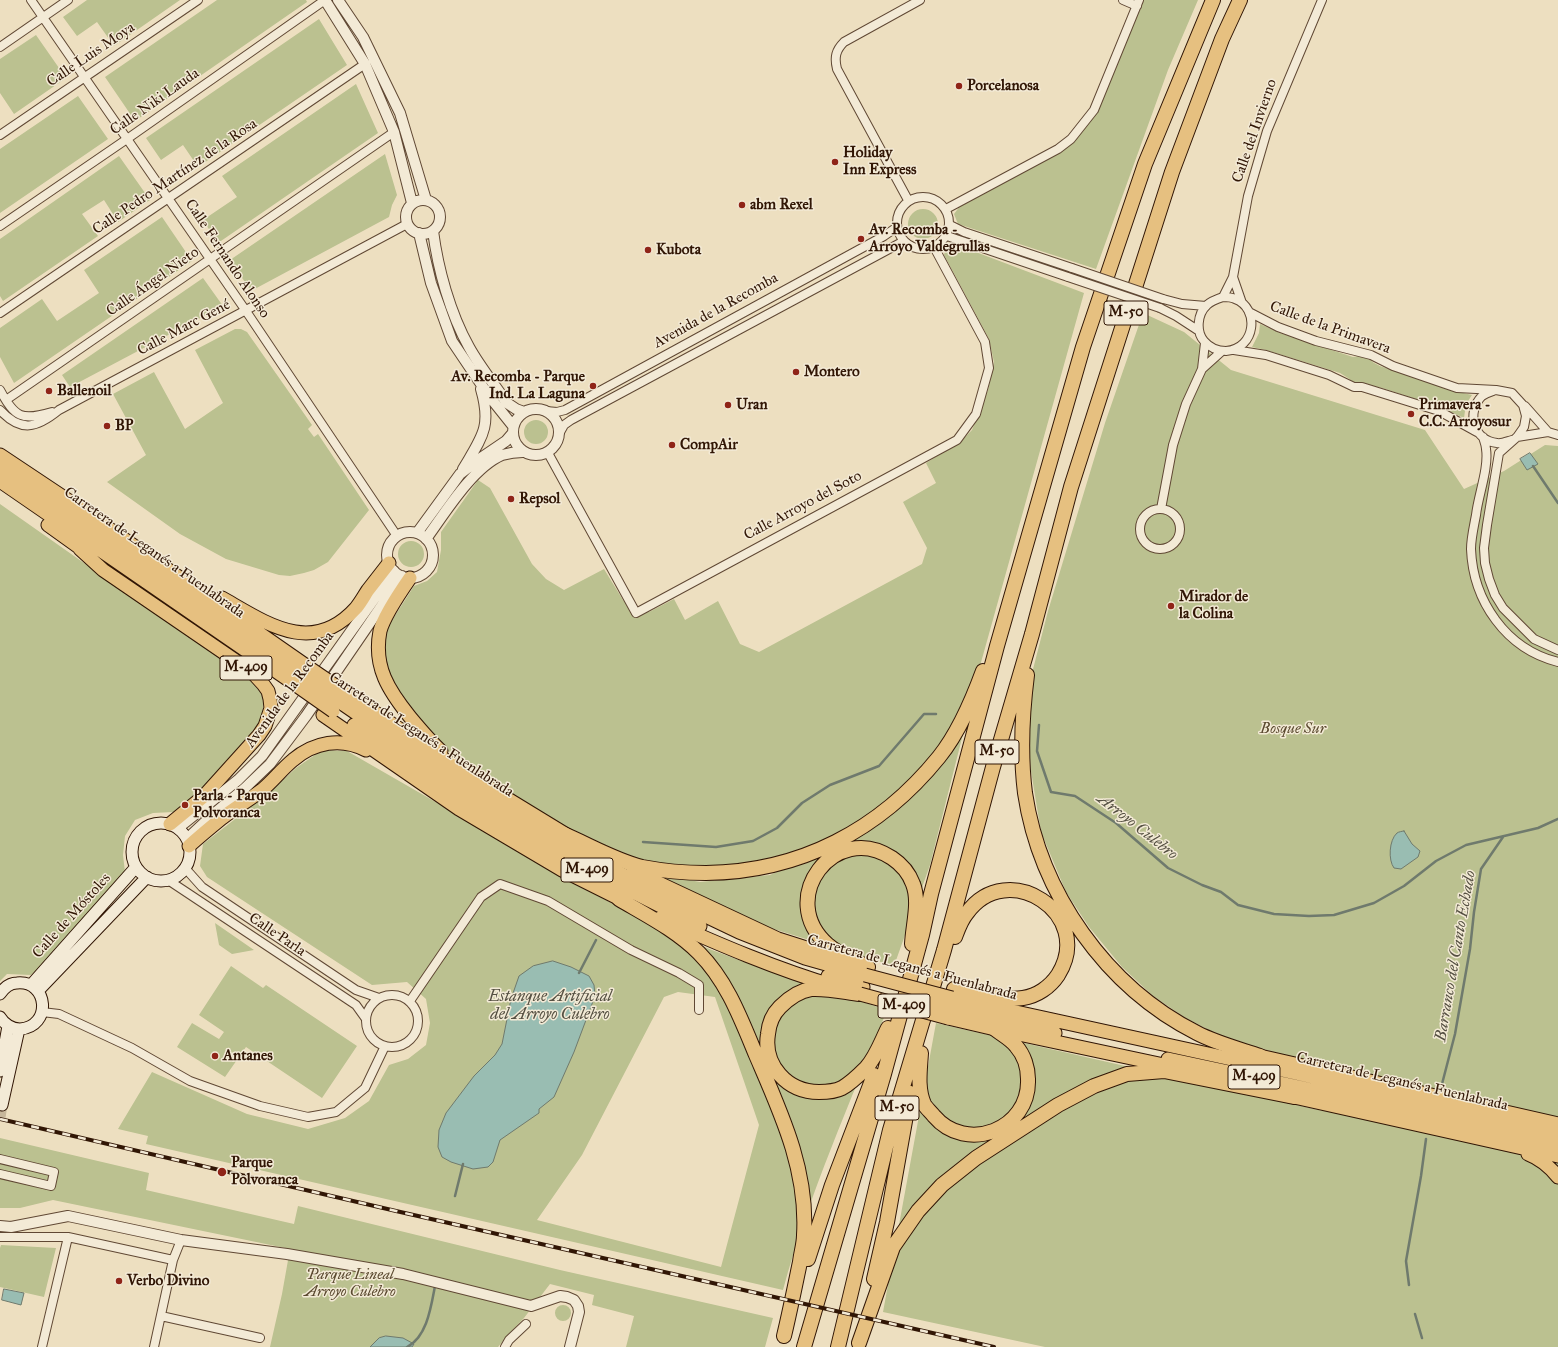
<!DOCTYPE html>
<html>
<head>
<meta charset="utf-8">
<style>
	body { margin:0 }
	canvas { display:block; background:#eddfc0 }
</style>
</head>
<body>
<canvas width="1558" height="1347"></canvas>
<script>
const ctx = document.querySelector('canvas').getContext('2d');
ctx.lineJoin = 'round';
function fillPath(path, color) { ctx.fillStyle = color; ctx.fill(path, 'evenodd'); }
function stroke(path, color, width, dash) { ctx.strokeStyle = color; ctx.lineWidth = width; ctx.lineCap = dash ? 'butt' : 'round'; ctx.setLineDash(dash || []); ctx.stroke(path); }
function label(font, color, halo, rows, align = 'center') {
  ctx.font = font + ' "IM FELL Great Primer",serif'; ctx.lineWidth = 3; ctx.setLineDash([]); ctx.textBaseline = 'middle'; ctx.strokeStyle = halo; ctx.fillStyle = color; for (const [text, x, y, turn = 0] of rows) {
    ctx.save(); ctx.translate(x, y); ctx.rotate((+turn || 0) * Math.PI / 180); ctx.textAlign = isNaN(turn) ? turn : align; if (halo) ctx.strokeText(text, 0, 0); ctx.fillText(text, 0, 0); ctx.restore();
  }
}
fillPath(new Path2D(`
	M87,0H180L114,46L97,22L77,36L63,17Z
	M217,0H306L307,2L135,121L105,77Z
	M1144,0H1198L1168,70L1096,269L958,224L954,214L960,206L1058,153L1086,127L1099,107Z
	M319,19L347,65L198,167L183,145L161,160L146,138Z
	M36,35L66,78L14,114L0,93V59Z
	M356,84L378,133L218,243L203,220L237,197L222,176Z
	M78,96L108,139L0,213V149Z
	M385,154L397,195L392,205L389,217L251,291L230,260Z
	M119,156L150,200L118,222L104,200L82,214L98,236L3,301L0,296V239Z
	M908 224a15 15 0 1 1 30 0a15 15 0 1 1-30 0Z
	M162,217L192,261L14,383L0,357V328L42,299L57,321L99,293L84,270Z
	M952,243L1084,293L980,666L942,744L899,792L852,827L802,852L755,863L697,867L652,864L613,850L572,832L519,801L481,772L447,750L407,705L386,673L385,631L414,586L427,581L437,572L441,550V532L478,480L490,488L532,564L546,579L564,590L604,569L623,600L636,612H649L674,599L685,620L718,601L740,644L759,652L922,564L927,548L903,502L936,483L926,463L961,441L972,430L988,390L994,362L989,339L944,255L946,248Z
	M203,278L223,306L70,387L62,375Z
	M1143,313L1184,332L1231,370L1425,430L1464,489L1504,471L1545,445L1558,446V1347H1045L883,1312L936,1023L1323,1111L1332,1064L1280,1054L1222,1037L1184,1017L1153,996L1122,967L1089,927L1066,892L1041,832L1031,771L1028,734L1031,677L1048,611L1105,423Z
	M1260,324L1280,333L1353,357C1368,354 1368,361 1380,366L1450,390L1472,395L1466,404L1464,418L1440,407L1382,388L1353,382L1348,378L1340,373L1266,350L1252,347L1259,333Z
	M235,329H241L247,332L312,425L308,429L314,437L318,434L369,510L328,562L314,570L304,573L290,576L279,575L226,559L180,534L107,482L146,455L113,394L154,372L185,429L223,403L195,350Z
	M524 432a12 12 0 1 1 24 0a12 12 0 1 1-24 0Z
	M0,504L252,681L264,697L263,716L251,734L214,778L174,812L153,813L135,820L125,836L123,855L125,872L40,967L31,975L7,974L0,981Z
	M398 554a13 13 0 1 1 26 0a13 13 0 1 1-26 0Z
	M963,734L930,865L894,966L767,927L647,872L700,882L770,875L876,827Z
	M322,750L347,751L646,923L712,950L782,976L887,1010C850,1103 809,1194 783,1290L146,1144L148,1136L118,1129L152,1072L247,1114L308,1129L345,1118L369,1101L389,1065L408,1059L426,1045L430,1023L426,999L407,982L372,985L207,877L200,866L203,844L271,791L296,768ZM678,992L715,997L759,1125L721,1267L537,1220L582,1155L664,997Z
	M215,923L254,950L232,954L219,945Z
	M231,966L263,988L266,985L357,1046L322,1098L246,1047L225,1077L177,1047L192,1023L219,1039L224,1032L199,1015Z
	M0,1138L149,1173L146,1190L294,1224L298,1206L560,1270L773,1318L765,1347H626L634,1316L592,1305L594,1295L550,1284L524,1318L508,1335L498,1347H270L282,1294L290,1249L53,1200L20,1208H0Z
	M1,1245L56,1248L44,1297L0,1287V1248Z
	M555 1313a8 8 0 1 1 16 0a8 8 0 1 1-16 0Z`), '#bbc190');
const water = new Path2D(`
	M1530,453L1538,464L1527,470L1520,459Z
	M1404,831L1412,844L1420,851L1418,857L1401,869L1394,868C1388,860 1389,840 1397,833C1398,832 1403,831 1404,831Z
	M553,961L571,967L589,976L594,985L595,996L574,1052L554,1097L539,1109V1113L500,1140L493,1162L488,1167L473,1169L451,1162L442,1157L438,1147L439,1130L446,1113L474,1076L495,1055L502,1044L511,999L519,976L533,966Z
	M4,1289L24,1293L21,1305L2,1300Z
	M386,1336L403,1338L414,1344L412,1347H370L379,1338Z`);
fillPath(water, '#99bdb2');
stroke(water, '#6f7a6d', 1);
stroke(new Path2D(`
	M1533,466L1558,503
	M1039,725L1037,751L1051,792L1075,796L1116,823L1168,868L1202,885L1221,892L1238,905L1274,914L1309,916L1334,915L1374,903L1404,886L1436,861L1466,845L1538,828L1558,819
	M643,842L716,847L753,841L777,828L802,803L830,785L879,766L924,714H936
	M579,973L596,940
	M1442,1084L1455,1034L1470,949L1474,912L1481,869L1503,837
	M455,1196L463,1164
	M1409,1285L1406,1261L1421,1176L1426,1139
	M1415,1314L1422,1338
	M407,1347C427,1337 431,1307 435,1286`), '#6f7a6d', 2.5);
stroke(new Path2D(`
	M0,1117L2,1105`), '#c7b79b', 11, [11, 5.5]);
const minor = new Path2D(`
	M31,0L246,311L397,536
	M1123,0L1137,6
	M0,47L68,0
	M0,135L198,0
	M897 223a26 26 0 1 1 52 0a26 26 0 1 1-52 0Z
	M908,200L837,69C834,57 836,50 844,42L920,0
	M946,209L1058,149L1071,139L1094,110L1139,0
	M950,225L964,232L1072,268
	M0,226L127,139L325,0
	M947,236L1068,277
	M1233,277L1242,303
	M1223,297L1233,277L1248,196L1267,131L1322,0
	M1223,297C1227,297 1231,297 1235,299C1260,308 1256,349 1226,351C1218,351 1210,348 1204,341C1196,332 1197,314 1207,305C1211,301 1217,299 1223,297Z
	M1163,299L1182,304L1206,306
	M1160,308L1176,316L1199,331
	M1249,312L1278,327L1316,341L1371,355L1393,366L1457,388L1496,390L1512,393L1523,405L1526,416L1524,427L1517,437L1499,453L1487,525L1484,548L1485,563L1489,579L1495,595L1503,608L1534,639L1558,650
	M0,313L365,64
	M1234,350L1266,355L1329,375L1354,387H1362L1439,411L1477,432
	M1202,369L1205,343
	M0,390C15,418 22,421 52,412
	M1493,391C1490,392 1485,394 1482,396C1466,412 1473,440 1497,443C1501,444 1508,441 1512,440
	M6,400L394,132
	M1525,406L1548,432
	M0,410C21,433 37,428 59,410L407,224
	M546,411L557,412L565,410L884,236L897,227
	M559,434L564,425L571,420L904,241
	M1483,437C1484,441 1486,445 1486,449C1489,468 1478,496 1476,515C1474,526 1471,538 1471,549C1473,601 1506,649 1558,662
	M1517,437L1548,432L1558,435
	M548,453L636,613L957,440L976,414L989,368L985,342L934,247
	M1140 529a20 20 0 1 1 40 0a20 20 0 1 1-40 0Z
	M1161,509L1173,445L1186,404L1202,369L1222,351
	M185,868L202,887L356,990L379,998
	M168,880L356,1005L366,1019
	M366 1021a26 26 0 1 1 52 0a26 26 0 1 1-52 0Z
	M410,1001L481,897L500,884L548,901L631,950L679,973L699,985V1010
	M42,1012L59,1014L132,1048L190,1081L260,1106L308,1117L336,1112L365,1088L385,1046
	M0,1159L54,1172L51,1186L0,1174
	M0,1237H68L173,1260
	M161,1316L260,1338
	M42,1347L68,1237
	M154,1347L173,1260L181,1240
	M505,1347L509,1340L526,1324`);
const tertiary = new Path2D(`
	M325,0L365,64L394,132L412,203
	M338,0L363,37L400,113L426,200
	M406 217a17 17 0 1 1 34 0a17 17 0 1 1-34 0Z
	M433,231C438,269 450,313 469,347C480,367 495,385 507,403L516,409L524,412
	M419,233L431,283L452,341L489,396L513,426
	M513 432a23 23 0 1 1 46 0a23 23 0 1 1-46 0Z
	M463,469C482,437 492,427 481,389
	M387 555a23 23 0 1 1 46 0a23 23 0 1 1-46 0Z
	M417,533L460,474L478,460L506,441L512,434
	M426,539C445,513 472,468 502,455C509,453 516,452 523,452
	M178,828L238,780L262,756L394,571
	M187,839L217,811L245,788L270,764L306,716L402,576
	M0,1226L11,1227L68,1216L181,1240L287,1254L403,1274L531,1306L560,1296L567,1297L574,1300L578,1306L579,1312L570,1347`);
const secondary = new Path2D(`
	M132 852a29 29 0 1 1 58 0a29 29 0 1 1-58 0Z
	M31,985L136,867
	M38,991L147,877
	M0,994C4,988 10,983 17,983C49,980 52,1027 20,1029C12,1029 4,1024 0,1017
	M0,1071L8,1026
	M2,1105L19,1029`);
const trunk = new Path2D(`
	M0,455L72,503L308,667
	M0,467L301,675
	M0,481L296,685
	M48,525L87,553
	M80,549L103,570L252,672L263,684L268,691L270,699L271,708L265,726L259,735L204,796L170,824
	M410,578C401,591 384,616 380,631C373,667 389,691 410,717C420,729 430,741 441,751
	M222,598C266,623 312,657 356,608C361,602 364,596 368,590C375,581 382,572 389,563
	M346,693L457,768L570,837
	M340,702L449,777L561,843L672,900L739,932L805,958L865,975
	M323,715L459,809L562,870L628,903
	M354,725L439,784L554,852L700,926
	M189,846C200,836 211,827 222,818C235,808 249,800 262,790C273,781 282,769 293,760C314,742 341,737 366,750
	M633,871L778,939L847,961
	M660,918C718,944 776,969 837,987
	M828,976L863,987
	M952,998L1300,1074L1558,1135
	M950,1009L1055,1033
	M948,1018L995,1029L1178,1068
	M1251,1054L1558,1124
	M1168,1059L1299,1087L1558,1147
	M1285,1095L1558,1156
	M1528,1154C1541,1159 1550,1167 1558,1177`);
const motorway = new Path2D(`
	M1027,675C1022,714 1020,753 1025,793C1040,893 1106,987 1197,1033C1216,1043 1239,1049 1260,1056
	M561,833C588,844 614,860 642,867C663,871 685,873 706,873C800,872 880,830 939,757C959,732 972,701 983,671
	M619,899C646,915 676,930 699,953C727,981 741,1019 756,1055C781,1113 808,1170 804,1235C804,1244 801,1253 800,1262C795,1286 790,1311 784,1336
	M868,967C854,960 839,955 828,945C775,899 835,820 892,858C901,864 909,873 913,884C920,902 913,924 912,944
	M954,989C976,993 1000,1001 1023,998C1037,996 1050,987 1058,975C1096,914 1007,857 967,913C961,920 958,929 955,937
	M860,994C844,992 827,988 811,989C798,991 789,998 780,1007C773,1014 769,1023 768,1034C763,1065 787,1092 819,1092C826,1092 836,1091 842,1088C851,1083 859,1075 866,1068C876,1057 881,1042 888,1028
	M921,1053C920,1070 917,1088 924,1104C926,1108 931,1112 934,1116C966,1154 1030,1130 1028,1079C1028,1068 1024,1055 1016,1046C1011,1039 1001,1034 995,1029
	M808,1259L832,1185L874,1075
	M874,1279L887,1222L910,1093
	M859,1343L893,1247L918,1211L942,1185L976,1158L1058,1105L1094,1086L1127,1074L1164,1071L1294,1097
	M804,1347L884,1074L922,935L931,894L997,646L1083,347L1145,164L1213,0
	M838,1347L890,1130L944,950L993,767L1032,634L1071,487L1172,172L1222,39L1240,0`);
stroke(minor, '#604834', 10);
stroke(tertiary, '#604834', 12);
stroke(secondary, '#311605', 13);
stroke(trunk, '#311605', 15);
stroke(motorway, '#311605', 16);
stroke(minor, '#f3ead6', 8);
stroke(tertiary, '#f3ead6', 10);
stroke(secondary, '#f3ead6', 11);
stroke(trunk, '#e6c080', 13);
stroke(motorway, '#e6c080', 14);
const rail = new Path2D(`
	M0,1119L396,1211L994,1347`);
stroke(rail, '#311605', 4);
stroke(rail, '#f3ead6', 2.5, [8]);
const minorBridge = new Path2D(`
	M1072,268L1163,299
	M1068,277L1160,308`);
const trunkBridge = new Path2D(`
	M308,667L346,693
	M301,675L340,702
	M296,685L333,711
	M865,975L952,998
	M860,994L948,1018
	M927,1003L950,1009`);
stroke(minorBridge, '#604834', 10, []);
stroke(trunkBridge, '#311605', 15, []);
stroke(minorBridge, '#f3ead6', 8);
stroke(trunkBridge, '#e6c080', 13);
for (const [x, y, r, color] of [
	[959,86,4,"#8f2418"],
	[835,162,4,"#8f2418"],
	[742,205,4,"#8f2418"],
	[861,239,4,"#8f2418"],
	[648,250,4,"#8f2418"],
	[796,372,4,"#8f2418"],
	[593,386,4,"#8f2418"],
	[49,391,4,"#8f2418"],
	[728,405,4,"#8f2418"],
	[1411,414,4,"#8f2418"],
	[107,426,4,"#8f2418"],
	[672,445,4,"#8f2418"],
	[511,499,4,"#8f2418"],
	[1171,606,4,"#8f2418"],
	[185,805,4,"#8f2418"],
	[215,1056,4,"#8f2418"],
	[222,1172,5,"#8f2418"],
	[119,1281,4,"#8f2418"]
]) { const dot = new Path2D(); dot.arc(x, y, r, 0, 2 * Math.PI); ctx.fillStyle = color; ctx.fill(dot); stroke(dot, '#f3ead6', 1.5); }
for (const [x, y, w] of [
	[1126,313,44],
	[246,668,52],
	[997,752,44],
	[587,870,52],
	[904,1006,52],
	[1254,1077,52],
	[897,1108,44]
]) { const box = new Path2D(); box.roundRect(x - w / 2, y - 12, w, 24, 3); ctx.fillStyle = '#f3ead6'; ctx.fill(box); stroke(box, '#311605', 1); }
label('bold 14px', '#311605', null, [
	["M-50",1126,313],
	["M-409",246,668],
	["M-50",997,752],
	["M-409",587,870],
	["M-409",904,1006],
	["M-409",1254,1077],
	["M-50",897,1108]
]);
label('15px', '#311605', '#f3ead6', [
	["Calle Luis Moya",91,55,-34],
	["Calle Niki Lauda",155,102,-35],
	["Calle del Invierno",1255,131,-71],
	["Calle Pedro Martínez de la Rosa",175,177,-34],
	["Calle Fernando Alonso",227,259,56],
	["Calle Ángel Nieto",153,282,-35],
	["Avenida de la Recomba",716,311,-29],
	["Calle Marc Gené",184,328,-28],
	["Calle de la Primavera",1330,328,20],
	["Calle Arroyo del Soto",803,506,-28],
	["Carretera de Leganés a Fuenlabrada",154,553,35],
	["Avenida de la Recomba",290,690,-54],
	["Carretera de Leganés a Fuenlabrada",421,735,33],
	["Calle de Móstoles",72,916,-48],
	["Calle Parla",277,935,34],
	["Carretera de Leganés a Fuenlabrada",912,968,15],
	["Carretera de Leganés a Fuenlabrada",1402,1082,13]
]);
label('bold 15px', '#311605', '#f3ead6', [
	["Porcelanosa",967,86],
	["Holiday",843,153],
	["Inn Express",843,170],
	["abm Rexel",750,205],
	["Av. Recomba -",869,230],
	["Arroyo Valdegrullas",869,247],
	["Kubota",656,250],
	["Montero",804,372],
	["Av. Recomba - Parque",585,377,"right"],
	["Ind. La Laguna",585,394,"right"],
	["Ballenoil",57,391],
	["Uran",736,405],
	["Primavera -",1419,405],
	["C.C. Arroyosur",1419,422],
	["BP",115,426],
	["CompAir",680,445],
	["Repsol",519,499],
	["Mirador de",1179,597],
	["la Colina",1179,614],
	["Parla - Parque",193,796],
	["Polvoranca",193,813],
	["Antanes",223,1056],
	["Parque",231,1163],
	["Polvoranca",231,1180],
	["Verbo Divino",127,1281]
], 'left');
label('italic 15px', '#5a492f', '#f3ead6', [
	["Bosque Sur",1293,729],
	["Parque Lineal",350,1275],
	["Arroyo Culebro",350,1292]
]);
label('italic 16px', '#555042', '#f3ead6', [
	["Arroyo Culebro",1137,827,38],
	["Barranco del Canto Echado",1456,956,-80],
	["Estanque Artificial",550,997],
	["del Arroyo Culebro",550,1015]
]);
</script>
</body>
</html>
